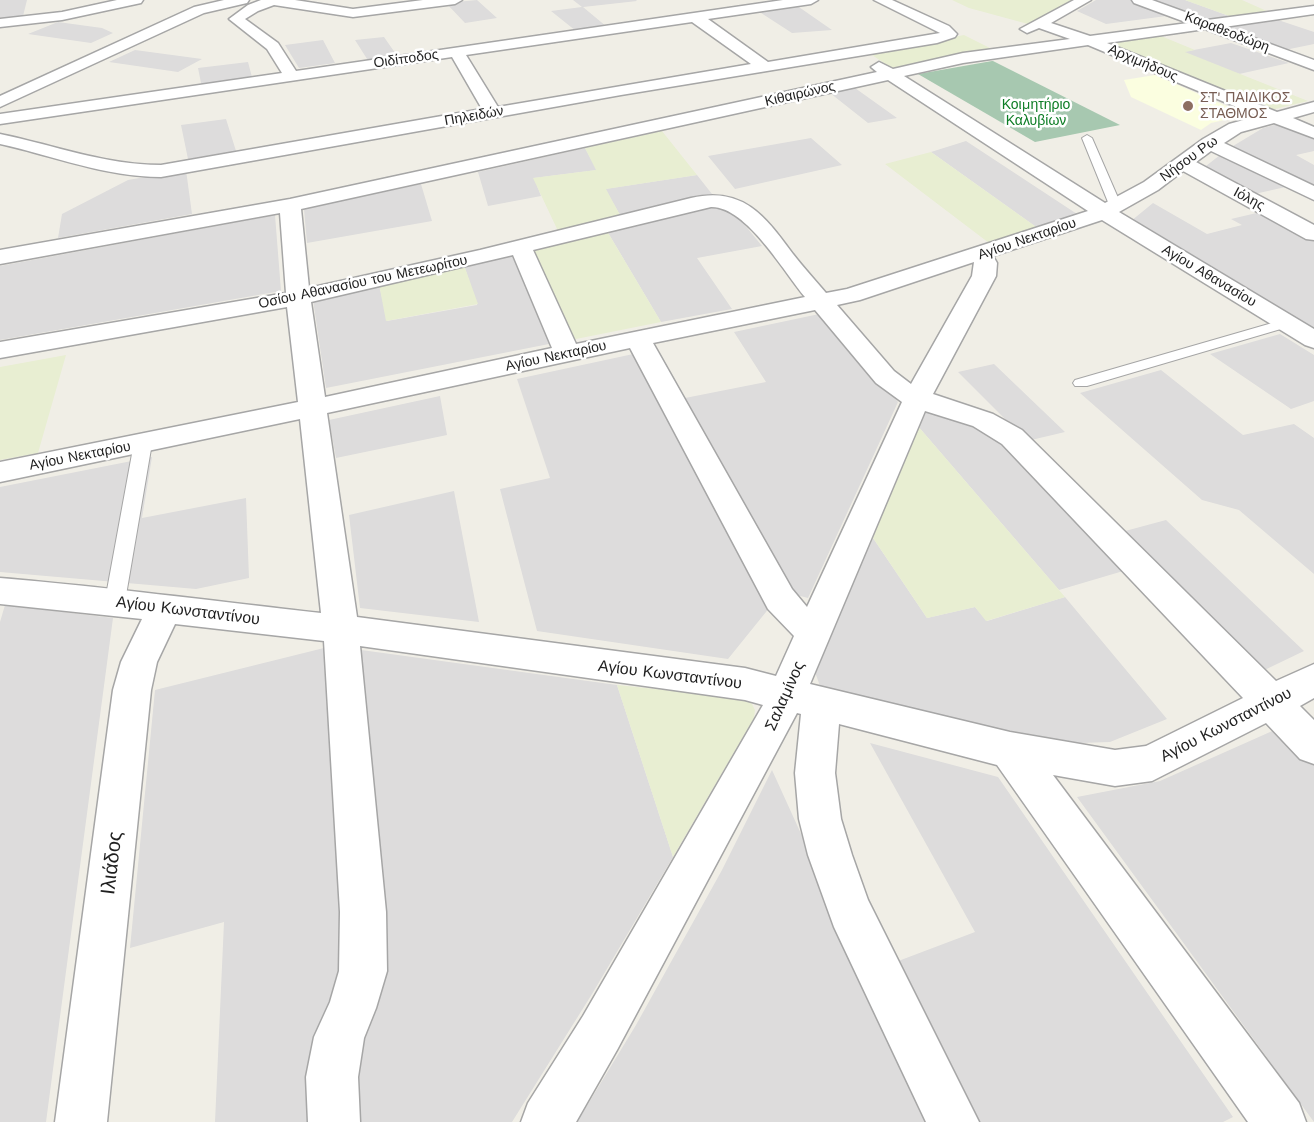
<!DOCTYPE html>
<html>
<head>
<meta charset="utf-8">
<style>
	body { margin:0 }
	canvas { display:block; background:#f0eee6 }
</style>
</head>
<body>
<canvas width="1314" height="1122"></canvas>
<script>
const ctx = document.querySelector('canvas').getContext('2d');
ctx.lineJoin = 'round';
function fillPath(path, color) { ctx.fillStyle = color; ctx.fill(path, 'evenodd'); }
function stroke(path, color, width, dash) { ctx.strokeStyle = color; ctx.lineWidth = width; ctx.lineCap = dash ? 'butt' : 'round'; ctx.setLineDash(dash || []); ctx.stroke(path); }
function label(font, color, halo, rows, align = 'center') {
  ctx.font = font + ' "Work Sans",sans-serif'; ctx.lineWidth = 5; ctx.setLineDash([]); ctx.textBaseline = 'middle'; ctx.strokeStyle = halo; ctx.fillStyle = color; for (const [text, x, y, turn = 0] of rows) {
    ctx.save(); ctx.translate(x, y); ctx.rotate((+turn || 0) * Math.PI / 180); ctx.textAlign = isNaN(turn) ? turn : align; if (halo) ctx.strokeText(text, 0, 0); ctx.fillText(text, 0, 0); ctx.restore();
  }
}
fillPath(new Path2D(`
	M0,0H27L23,16L0,18Z
	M477,0L497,18L465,23L446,3Z
	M573,0H636L637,1L583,7L607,27L576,31L551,11L582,7Z
	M1096,0H1133L1174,15L1106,24L1077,11Z
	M1146,0H1185L1232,17L1205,21Z
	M796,5L832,30L792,33L758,11Z
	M1278,20L1314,32V44L1285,50L1224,28Z
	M58,22L102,28L113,33L91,43L28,34Z
	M384,37L398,57L369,62L355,40Z
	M323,40L335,63L299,68L285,45Z
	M1231,43L1289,63L1239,74L1183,52Z
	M135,50L202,59L178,72L109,62Z
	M248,62L253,81L202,88L198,68Z
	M855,88L897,118L868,123L830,93Z
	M226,119L236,151L188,159L181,125Z
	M1278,124L1314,138V151L1296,155L1314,165V191L1228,149L1263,128Z
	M811,138L842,165L735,189L708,156Z
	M966,141L1077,214L1039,229L931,152Z
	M585,148L597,170L534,178L541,196L488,206L478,172Z
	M1224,152L1290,186L1250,195L1202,169Z
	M186,170L192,214L58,238L62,214L128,180Z
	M697,175L712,194L620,215L605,189Z
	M421,184L432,221L307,243L304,209Z
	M1153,203L1207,234L1242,225L1231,219L1265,211L1314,238V328L1131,221Z
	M702,206L725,208L735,213L762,246L697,258L732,309L661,322L607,231Z
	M275,215L281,291L0,340V266Z
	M517,254L554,343L326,388L313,300L379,284L387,321L477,305L464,265Z
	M824,313L898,402L808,598L789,593L680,399L766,382L734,332Z
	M1280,334L1314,355V401L1291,409L1210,354Z
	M638,353L770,607L728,659L537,631L500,489L550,478L517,379Z
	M994,364L1065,432L1027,441L958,372Z
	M1161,370L1243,435L1294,424L1314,438V574L1239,510L1202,500L1080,393Z
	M440,396L447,435L336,458L329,420Z
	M938,408L987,428L1130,569L1059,590L917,425L922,412Z
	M152,457L142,518L246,498L249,578L196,589L0,572V487Z
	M454,491L479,622L360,608L349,515Z
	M1166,520L1304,651L1252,676L1114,534Z
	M873,538L927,618L975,607L987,621L1065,597L1167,719L1110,742L1080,743L988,727L820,686L815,672L823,643Z
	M5,605L113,618L46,1122H0V622Z
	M332,646L617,685L673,857L592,994L512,1122H215L224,922L130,948L155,690Z
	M1279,728L1314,765V1122L1077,797L1160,781Z
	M870,743L998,777L1233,1117L1223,1122H971L893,963L975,932Z
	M772,770L932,1122H577L636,1025L722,870Z`), '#dddcdc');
fillPath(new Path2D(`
	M1155,75L1247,115L1211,123L1201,130L1131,97L1124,80Z`), '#fbfee0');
fillPath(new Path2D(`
	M952,0H1074L1028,24L969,8Z
	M1185,0H1242L1269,12L1232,17Z
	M964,35L992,49L893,69L869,53Z
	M1161,36L1195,50L1185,52L1308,101L1271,110L1107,43Z
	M662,131L697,175L606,189L620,215L558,231L533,178L596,170L585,148Z
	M931,152L1039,229L989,243L885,164Z
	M607,231L661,322L571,340L530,252Z
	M464,265L478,304L386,321L379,284Z
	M66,355L38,453L0,460V367Z
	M917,425L1059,590L1065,597L986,621L975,607L927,618L873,538Z
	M617,685L743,698L752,704L755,710L754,718L673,857Z`), '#e8eed2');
fillPath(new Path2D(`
	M992,61H993L1120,125L1035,142L918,74Z`), '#a7c8b0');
const service = new Path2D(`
	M1087,135L1092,138L1122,207L1120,210H1112L1110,207L1082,138Z
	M1286,319L1291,320L1293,323L1291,326L1087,386H1075L1073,383L1075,380Z
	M143,437L149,439L152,443L125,601L122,607L115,609L108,607L105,601L134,443L137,439Z`);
const minor = new Path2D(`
	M117,0H143L141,3L62,20L0,27V19L62,12Z
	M224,0H249L247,3L204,13L0,107V96L194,7Z
	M261,0H295L353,9L423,0H462L455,4L353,17L274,5L258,11L245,19L278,43L296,71L783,0H818L811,4L708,19L768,62L940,33L874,0H892L949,26L957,34L955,37L937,43L621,95L161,177C105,177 54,156 0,144V134C54,145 105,165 161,165L482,109L452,57L0,124V114L282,73L267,49L229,19L248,5ZM692,22L751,64L498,107L466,55Z
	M1074,0H1091L1051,23L1090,36L1188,23L1134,3L1132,0H1152L1207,20L1314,6V14L1224,27L1314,60V70L1205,29L1107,43L1277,112L1314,102V112L1293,118L1314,127V138L1274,123L1241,132L1224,143L1314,186V200L1211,151L1196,162L1314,225V240L1306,239L1183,171L1158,190L1119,212L1314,329V348L1305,345L1102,220L993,256L997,263L996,276L933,394L993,414L1022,430L1276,681L1314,664V698L1300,706L1314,720V764L1300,759L1266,723L1152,781L1115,786L1053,775L1299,1103L1306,1122H1248L997,765L839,724L835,773L841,819L852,855L868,900L979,1122H926L834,927L808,855L799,819L795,773L801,714L797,713L617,1050L576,1122H521L528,1103L583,1016L763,705L745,700L360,646L386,912L387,971L376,1008L364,1038L358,1077L360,1122H308L306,1077L314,1037L330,1002L339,971L340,912L324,641L175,624L157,662L151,690L107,1122H55L113,690L121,662L142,619L0,604V578C107,587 214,601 321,613L300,419L0,482V462L298,402L287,307L0,358V342L286,293L280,213L0,264V250L290,199L877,72L871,67L879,62L893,69L963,53L1070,39L1039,28L1027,33L1020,29ZM1088,45L1258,116L1229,124L1203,139L1144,182L1105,203L904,76L963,63ZM888,80L1088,211L847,289L826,293C815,280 803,267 793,254C765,216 743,186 691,198L480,250L309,288L301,209ZM711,207C746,206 784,272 805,297L576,344L533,250ZM513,255L552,348L325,397L311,302ZM974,262L972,276L911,384L894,371L837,305L860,300ZM815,310L876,383L902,402L807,607L792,589L653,343ZM630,348L768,609L794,636L776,676L745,668L357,617L327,413ZM925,411L973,426L1002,444L1243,698L1146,746L1115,750L1010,732L810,684Z`);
stroke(service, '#a6a6a6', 2);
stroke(minor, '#a6a6a6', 3);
fillPath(service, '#fff');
fillPath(minor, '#fff');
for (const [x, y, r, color] of [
	[1188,106,6,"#8d6e63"]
]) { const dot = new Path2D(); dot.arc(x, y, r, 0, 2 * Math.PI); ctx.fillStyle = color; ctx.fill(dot); stroke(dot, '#fff', 2); }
label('14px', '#1f1f1f', '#fff', [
	["Καραθεοδώρη",1227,32,21],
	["Οιδίποδος",406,59,-8],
	["Αρχιμήδους",1143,63,23],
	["Κιθαιρώνος",800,94,-13],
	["Πηλειδών",474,116,-10],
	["Νήσου Ρω",1189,159,-36],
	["Ιόλης",1249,199,28],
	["Αγίου Νεκταρίου",1027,239,-19],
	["Αγίου Αθανασίου",1209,276,31],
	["Οσίου Αθανασίου του Μετεωρίτου",363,282,-12],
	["Αγίου Νεκταρίου",556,356,-12],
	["Αγίου Νεκταρίου",80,456,-11]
]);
label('14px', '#785e54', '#fff', [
	["ΣΤ' ΠΑΙΔΙΚΟΣ",1200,98],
	["ΣΤΑΘΜΟΣ",1200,114]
], 'left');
label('14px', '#0d7d25', '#fff', [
	["Κοιμητήριο",1036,105],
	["Καλυβίων",1036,121]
]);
label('16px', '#1f1f1f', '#fff', [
	["Αγίου Κωνσταντίνου",188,611,7],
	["Αγίου Κωνσταντίνου",670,675,7],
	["Σαλαμίνος",785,696,-66],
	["Αγίου Κωνσταντίνου",1226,725,-27]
]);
label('20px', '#1f1f1f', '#fff', [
	["Ιλιάδος",112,863,-83]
]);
</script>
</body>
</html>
